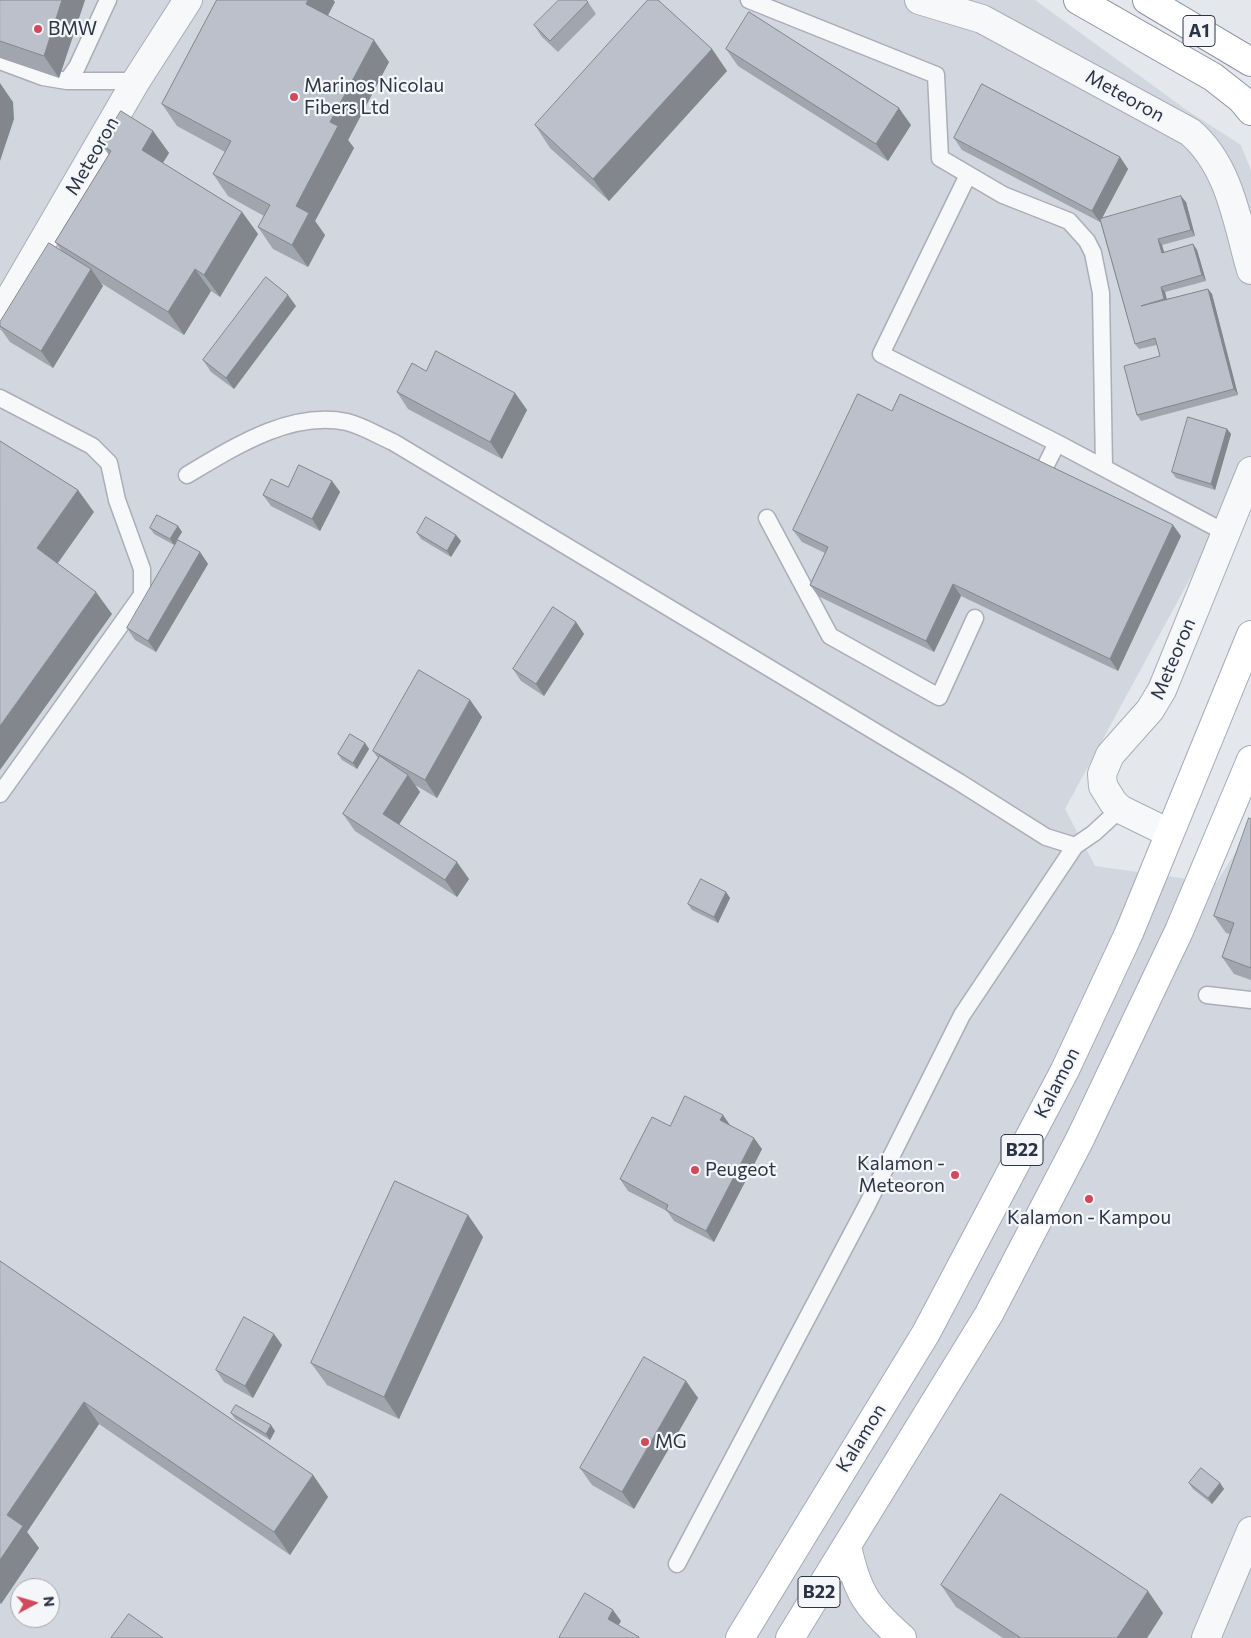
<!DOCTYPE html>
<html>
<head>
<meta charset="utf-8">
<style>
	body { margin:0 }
	#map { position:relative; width:1251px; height:1638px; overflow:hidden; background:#e4e7ec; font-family:Commissioner,sans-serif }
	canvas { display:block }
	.north { position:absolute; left:10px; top:1578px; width:50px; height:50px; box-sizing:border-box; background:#f4f6f9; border:1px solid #a4a8b1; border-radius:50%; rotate:84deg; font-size:14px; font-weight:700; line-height:20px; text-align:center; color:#2b3445 }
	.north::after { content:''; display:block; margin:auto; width:18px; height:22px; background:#d1495b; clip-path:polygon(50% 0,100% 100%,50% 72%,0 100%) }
</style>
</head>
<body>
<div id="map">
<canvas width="1251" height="1638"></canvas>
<div class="north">N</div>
</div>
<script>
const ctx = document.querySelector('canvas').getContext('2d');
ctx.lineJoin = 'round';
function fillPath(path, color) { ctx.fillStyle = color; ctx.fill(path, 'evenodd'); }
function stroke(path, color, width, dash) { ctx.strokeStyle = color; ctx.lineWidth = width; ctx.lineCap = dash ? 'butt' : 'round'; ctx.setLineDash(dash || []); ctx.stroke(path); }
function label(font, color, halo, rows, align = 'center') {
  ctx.font = font + ' Commissioner,sans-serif'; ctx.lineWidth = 4.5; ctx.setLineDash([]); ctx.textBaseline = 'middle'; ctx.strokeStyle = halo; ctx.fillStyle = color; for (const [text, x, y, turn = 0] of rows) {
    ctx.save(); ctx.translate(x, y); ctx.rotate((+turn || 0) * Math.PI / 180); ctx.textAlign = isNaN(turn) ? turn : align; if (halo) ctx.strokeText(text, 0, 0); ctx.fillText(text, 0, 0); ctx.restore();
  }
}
fillPath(new Path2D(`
	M0,0H1035L1188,111L1241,145L1251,171V466L1065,809L1095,866L1216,883L1251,828V1638H0ZM20,1588H50V1618H20Z`), '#d2d6de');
const service = new Path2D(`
	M749,0L936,75L940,158L1003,195L1069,221L1087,241L1093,253L1101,293L1104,468
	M0,61L43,77L67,81H136
	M67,81L77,67L108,0
	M968,175L881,354L1057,443L1226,533
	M0,398L92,446L109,463L117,500L142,569V595L0,794
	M1046,465L1057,443
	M187,475C234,447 291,410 347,422C363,426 379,436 393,442L959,782L1046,837L1075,846L1094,833L1120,809
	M767,518L830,636L939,697L975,618
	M1207,995L1251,1000
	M677,1564L867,1205L962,1015L1075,846`);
const minor = new Path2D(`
	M919,0L982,19L1190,132C1230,166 1237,222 1251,270
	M0,315L136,81L188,0
	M1169,833L1120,809L1113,802L1103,786L1102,774L1110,755L1150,710L1162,690L1251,471`);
const tertiary = new Path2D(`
	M1206,1638L1251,1531`);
const primary = new Path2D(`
	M847,1546C857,1593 867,1607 902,1638
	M740,1638L926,1333L1065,1070L1129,933L1251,635
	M790,1638L989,1314L1080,1139L1179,931L1251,760`);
const trunk = new Path2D(`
	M1078,0L1213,77L1241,99L1251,111
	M1147,0L1251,62`);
stroke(service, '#a9aeb7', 19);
stroke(minor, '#a9aeb7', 30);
stroke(tertiary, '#a9aeb7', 30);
stroke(primary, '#a3abb8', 30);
stroke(trunk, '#8b94a3', 30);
stroke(service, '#f7f8fa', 16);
stroke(minor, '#f7f8fa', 28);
stroke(tertiary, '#f7f8fa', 28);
stroke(primary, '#fff', 28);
stroke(trunk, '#fff', 28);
fillPath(new Path2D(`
	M0,0H85L59,78L0,58Z
	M217,0H333L335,2L328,15L389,62L348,140L354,148L315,221L325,235L308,267L273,249L258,227L264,216L228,196L213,174L225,152L177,126L162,104Z
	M588,2L596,14L558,52L542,37L534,25Z
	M712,49L727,71L609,201L550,148L535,125Z
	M726,49L911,125L888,161L738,66Z
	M153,131L169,153L163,163L242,212L258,234L220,297L211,291L184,335L101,283L103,286L53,368L10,342L0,328V326L61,250L55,242L109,155L101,144Z
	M954,138L1120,157L1128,169L1102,218L1186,202L1195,236L1162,245L1164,252L1193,244L1197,250L1206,281L1165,292L1167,299L1208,289L1212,294L1238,395L1141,421L1137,415L1160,356L1157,345L1139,349L1135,344L1100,221V222L962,150Z
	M296,306L234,389L211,372L203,360Z
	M426,371L515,393L527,410L502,459L408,409L397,392Z
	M1227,429L1231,434L1215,490L1176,478L1172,472Z
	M332,481L340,492L320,531L271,506L263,495L288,487Z
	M178,526L182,532L174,545L154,534L150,528Z
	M793,530L1181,536L1118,671L961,596L934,652L818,596L810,585L825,553L802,542Z
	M417,533L456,535L461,541L451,557L421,539Z
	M200,552L208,564L156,652L135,640L127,628Z
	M576,622L584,634L544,696L521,681L513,669Z
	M470,700L482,717L437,798L415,785L420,792L399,824L469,879L457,897L355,831L343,814L378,758L373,751Z
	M365,743L369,749L357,769L342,760L338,754Z
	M1251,819V980L1234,974L1222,957L1230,934L1226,933L1214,916Z
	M726,892L730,898L718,923L692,910L688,904Z
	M723,1115L730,1125L762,1149L714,1242L674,1221L667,1211L628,1191L620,1179L670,1126Z
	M468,1215L483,1237L399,1419L327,1385L311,1363Z
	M0,1261L313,1475L328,1497L290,1555L99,1424L27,1532L39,1548L1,1604L0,1603Z
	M282,1345L253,1398L224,1382L216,1370Z
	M686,1381L698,1398L634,1509L592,1485L580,1468Z
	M231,1413L275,1431L270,1440L235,1419Z
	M1189,1483H1220L1224,1489L1212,1504L1193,1489Z
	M941,1585L1163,1613L1147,1638H1003L956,1607Z`), '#a1a5ae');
fillPath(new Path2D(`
	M62,0H85L59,78L44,56Z
	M308,0H333L335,2L322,26L306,4Z
	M374,40L389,62L348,140L354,148L315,221L325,235L308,267L292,245L296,206L330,122Z
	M712,49L727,71L609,201L593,179Z
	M0,83L13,102L14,119L0,161Z
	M899,108L911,125L888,161L876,144Z
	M153,131L169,153L157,172L142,150Z
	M1120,157L1128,169L1100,222L1092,211Z
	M1181,196L1186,202L1195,236L1191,230Z
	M242,212L258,234L220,297L204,275Z
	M1158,239L1162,245L1166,259L1162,253Z
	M1193,244L1197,250L1206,281L1202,275Z
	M91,269L103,286L53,368L41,351Z
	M195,269L211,291L184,335L168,312Z
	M1161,287L1165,292L1168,305L1164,299Z
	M1208,289L1212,294L1238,395L1234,389Z
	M288,295L296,306L234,389L226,378Z
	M515,393L527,410L502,459L490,442Z
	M1227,429L1231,434L1215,490L1211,484Z
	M332,481L340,492L320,531L312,519Z
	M78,490L94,512L53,570L37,548Z
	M1173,525L1181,536L1118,671L1110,659Z
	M178,526L182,532L174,545L170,539Z
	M456,535L461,541L451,557L447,551Z
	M200,552L208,564L156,652L148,641Z
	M953,584L961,596L934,652L926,641Z
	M96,592L112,614L0,770V726Z
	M576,622L584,634L544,696L536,684Z
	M470,700L482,717L437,798L425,780Z
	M365,743L369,749L357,769L353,763Z
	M408,775L420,792L395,831L383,814Z
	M457,862L469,879L457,897L445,880Z
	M726,892L730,898L718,923L714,917Z
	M723,1115L731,1127L720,1120Z
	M754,1138L762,1149L714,1242L706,1231Z
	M468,1215L483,1237L399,1419L384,1397Z
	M274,1334L282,1345L253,1398L245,1386Z
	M686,1381L698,1398L634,1509L622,1492Z
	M84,1402L99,1424L27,1532L39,1548L1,1604L0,1602V1560L7,1515Z
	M271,1425L275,1431L270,1440L266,1434Z
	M313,1475L328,1497L290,1555L274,1532Z
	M1220,1483L1224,1489L1212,1504L1208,1498Z
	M1148,1591L1163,1613L1147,1638H1117Z
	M613,1610L621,1621L616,1630L608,1619Z`), '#83868d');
const building = new Path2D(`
	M0,0H62L44,56L0,41Z
	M217,0H308L306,4L374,40L330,122L338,126L296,206L309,213L292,245L258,227L270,205L213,174L231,141L162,104Z
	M559,0H586L588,2L550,41L534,25Z
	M648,0H658L712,49L593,179L535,125Z
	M749,12L899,108L876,144L726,49Z
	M982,84L1120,157L1092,211L954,138Z
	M121,111L153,131L142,150L242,212L204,275L195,269L168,312L55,242L111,151L101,144Z
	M1181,196L1191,230L1158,239L1162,253L1193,244L1202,275L1161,287L1164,299L1141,306L1208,289L1234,389L1137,415L1124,366L1160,356L1155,338L1135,344L1100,219Z
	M49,243L91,269L41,351L0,326V322Z
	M266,277L288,295L226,378L203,360Z
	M436,351L515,393L490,442L397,392L412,363L426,371Z
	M858,394L892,411L900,394L1173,525L1110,659L953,584L926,641L810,585L828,547L793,530Z
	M1188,417L1227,429L1211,484L1172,472Z
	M0,441L78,490L37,548L96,592L0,726Z
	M299,465L332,481L312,519L263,495L271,479L288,487Z
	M157,515L178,526L170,539L150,528Z
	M426,517L456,535L447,551L417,533Z
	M178,540L200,552L148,641L127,628Z
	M553,607L576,622L536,684L513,669Z
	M419,670L470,700L425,780L373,751Z
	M350,734L365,743L353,763L338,754Z
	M380,756L408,775L383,814L457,862L445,880L343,814Z
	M1249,818L1251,819V968L1222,957L1234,923L1214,916Z
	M701,879L726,892L714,917L688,904Z
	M685,1096L723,1115L720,1120L754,1138L706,1231L666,1210L668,1205L620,1179L652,1117L670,1126Z
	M395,1181L468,1215L384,1397L311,1363Z
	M0,1261L313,1475L274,1532L84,1402L7,1515L23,1526L0,1560Z
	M244,1317L274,1334L245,1386L216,1370Z
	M644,1357L686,1381L622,1492L580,1468Z
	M236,1405L271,1425L266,1434L231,1413Z
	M1201,1468L1220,1483L1208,1498L1189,1483Z
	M1001,1494L1148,1591L1117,1638H1021L941,1585Z
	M585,1593L613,1610L608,1619L639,1637L638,1638H559Z
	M129,1614L163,1638H111Z`);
fillPath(building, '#bbc0ca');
stroke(building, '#83868d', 1);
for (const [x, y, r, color] of [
	[38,29,5,"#d1495b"],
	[294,97,5,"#d1495b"],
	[695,1170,5,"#d1495b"],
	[955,1175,5,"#d1495b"],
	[1089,1199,5,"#d1495b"],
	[645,1442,5,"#d1495b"]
]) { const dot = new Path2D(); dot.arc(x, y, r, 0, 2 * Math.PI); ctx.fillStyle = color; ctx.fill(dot); stroke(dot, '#f4f6f9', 2); }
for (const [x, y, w] of [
	[1199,31,32],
	[1022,1150,42],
	[819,1592,42]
]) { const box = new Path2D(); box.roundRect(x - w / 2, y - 15.5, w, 31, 4); ctx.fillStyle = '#f4f6f9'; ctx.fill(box); stroke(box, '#2b3445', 1); }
label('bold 18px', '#2b3445', null, [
	["A1",1199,31],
	["B22",1022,1150],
	["B22",819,1592]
]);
label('19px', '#2b3445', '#f4f6f9', [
	["BMW",48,29],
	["Marinos Nicolau",304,86],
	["Fibers Ltd",304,108],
	["Kalamon -",945,1164,"right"],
	["Meteoron",945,1186,"right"],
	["Peugeot",705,1170],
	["Kalamon - Kampou",1089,1218,"center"],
	["MG",655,1442]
], 'left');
label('19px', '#2b3445', '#f4f6f9', [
	["Meteoron",1125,96,29],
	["Meteoron",92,156,-60],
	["Meteoron",1173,659,-67],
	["Kalamon",1057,1083,-63],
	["Kalamon",861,1438,-58]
]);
</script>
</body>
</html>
